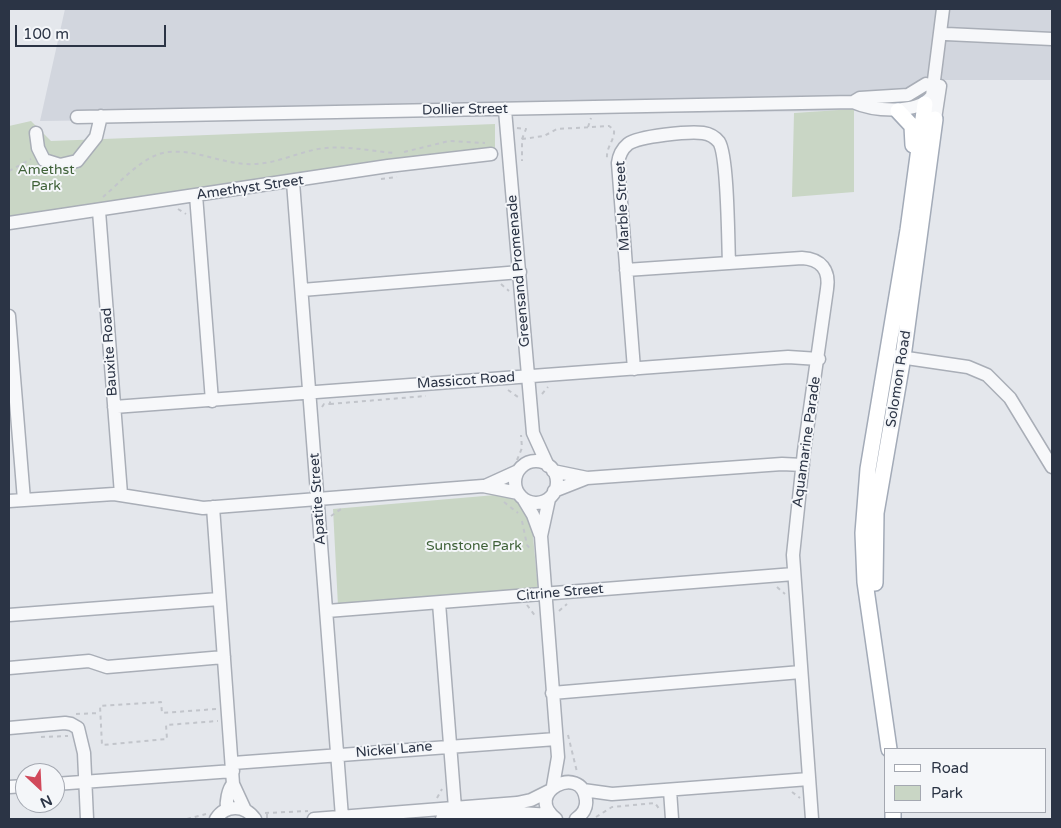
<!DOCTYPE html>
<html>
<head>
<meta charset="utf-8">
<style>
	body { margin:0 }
	#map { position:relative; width:1061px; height:828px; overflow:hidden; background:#e4e7ec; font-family:"Varela Round",sans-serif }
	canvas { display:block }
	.frame { position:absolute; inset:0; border:10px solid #2b3445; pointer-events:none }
	.legend { position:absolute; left:884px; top:748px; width:162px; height:65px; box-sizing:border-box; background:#f4f6f9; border:1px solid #a4a8b1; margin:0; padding:6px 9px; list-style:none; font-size:15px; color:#2b3445 }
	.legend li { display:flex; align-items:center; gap:10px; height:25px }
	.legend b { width:25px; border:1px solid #a4a8b1 }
	.north { position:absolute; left:15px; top:763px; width:50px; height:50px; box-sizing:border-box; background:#f4f6f9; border:1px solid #a4a8b1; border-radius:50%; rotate:155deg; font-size:14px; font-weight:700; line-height:20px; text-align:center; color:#2b3445 }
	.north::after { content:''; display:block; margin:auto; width:18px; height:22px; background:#d1495b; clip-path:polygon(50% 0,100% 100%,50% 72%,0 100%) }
	.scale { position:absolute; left:15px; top:25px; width:151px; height:22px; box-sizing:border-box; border:2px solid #2b3445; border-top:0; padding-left:6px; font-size:15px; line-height:18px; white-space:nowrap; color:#2b3445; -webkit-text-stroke:4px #f4f6f9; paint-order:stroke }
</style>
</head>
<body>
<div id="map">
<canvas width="1061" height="828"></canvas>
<div class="frame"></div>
<ul class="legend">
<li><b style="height:6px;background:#fff"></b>Road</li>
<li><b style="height:14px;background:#c9d6c5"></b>Park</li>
</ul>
<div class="north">N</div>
<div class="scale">100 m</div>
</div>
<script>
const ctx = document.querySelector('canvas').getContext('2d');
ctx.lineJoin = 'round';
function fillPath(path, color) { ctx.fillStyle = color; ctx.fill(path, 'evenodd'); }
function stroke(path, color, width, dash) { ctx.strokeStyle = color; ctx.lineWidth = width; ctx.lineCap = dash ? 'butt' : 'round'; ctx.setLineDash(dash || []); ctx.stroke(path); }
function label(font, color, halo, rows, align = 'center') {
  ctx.font = font + ' "Varela Round",sans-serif'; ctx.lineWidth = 4; ctx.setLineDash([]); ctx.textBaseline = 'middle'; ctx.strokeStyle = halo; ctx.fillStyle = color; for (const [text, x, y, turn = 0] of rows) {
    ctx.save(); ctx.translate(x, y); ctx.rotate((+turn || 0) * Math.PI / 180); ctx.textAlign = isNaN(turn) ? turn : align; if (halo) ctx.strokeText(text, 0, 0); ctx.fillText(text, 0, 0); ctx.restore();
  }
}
fillPath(new Path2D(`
	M65,9H1052V80H945L907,110L40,121Z`), '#d2d6de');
fillPath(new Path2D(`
	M854,109V192L792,197L794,113Z
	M31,121L51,141L495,124V148L9,221V126Z
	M507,494L531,514L538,590L338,606L333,509Z`), '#c9d6c5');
const minor = new Path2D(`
	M946,34L1052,39
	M855,101L860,98L908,95L926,84
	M505,110L533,433L548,466
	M77,117L853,102C873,111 917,115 932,96L943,9
	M935,119L940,86
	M36,133L38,148L44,160L60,165L77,161L96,137L101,116
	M293,182L342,817
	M196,195L212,401
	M99,211L121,494
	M9,223L388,166L491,154
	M626,270L802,258C821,259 830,270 827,289L804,451L793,555L812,819
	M302,290L520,272
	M9,316L24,500
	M893,356L968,367L987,375L1010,398L1052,467
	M634,369L618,163C619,155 622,149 628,144C639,136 690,131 703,133C710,134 715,137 719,142C728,156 728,242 729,263
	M114,407L788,357L819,359
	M515 482a21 21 0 1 1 42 0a21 21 0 1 1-42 0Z
	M553,471L587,478
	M485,486L518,471
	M554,491L587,478L782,464L803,465
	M549,499L541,536L558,757L553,786
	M524,500L533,515L540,534
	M9,501L114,494L203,508L483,486L518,493
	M213,507L233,784L245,810
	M439,603L455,808
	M327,611L794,574
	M9,615L219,599
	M9,668L89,661L107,667L224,657
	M552,693L801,672
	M9,728L65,723L71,724L78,728L84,753L87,819
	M233,763L556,739
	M55,784L233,771
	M9,787L25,786
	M583,790L612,794L809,779
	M670,790L672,819
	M227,809C226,802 228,789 233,784
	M216,819C226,804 245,805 255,819
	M314,819L517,803L531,800L549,791
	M442,819L520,813L551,815
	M556,819C522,793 582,762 586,800C587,808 583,814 576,819`);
const major = new Path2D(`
	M898,111L912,126L913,145
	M875,583L876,513L903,357L935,119
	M889,749L865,582L863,533L868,469L908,230L925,104
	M893,812V819`);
stroke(minor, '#a9aeb7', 15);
stroke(major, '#a3abb8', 18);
stroke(new Path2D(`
	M588,127L591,118
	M517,128L526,129L522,139V161
	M522,139L544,136L557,129L609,126L614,130C615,140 606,147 607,158
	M404,152L449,141L485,143
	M9,171L31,159
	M381,179L397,177
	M103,197C122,181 143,155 168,152C198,149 226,166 255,164C280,163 302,150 326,148C349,146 371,151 394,153
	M178,209L186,214
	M501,284L509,291
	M508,390L518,397
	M542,394L548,387
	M330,404L426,396
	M322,407L324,404H330V401
	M517,460L522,448L521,435
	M504,502L518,513
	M331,516L341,509
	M522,521L527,545L531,550
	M777,587L785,594
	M527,605L536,617
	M559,611L567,604
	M216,709L162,713L161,702L100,706L102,745L167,739L166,725L218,721
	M76,714L100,713
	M568,735L577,772
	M41,737L68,736
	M792,792L800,798
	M437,798L442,789
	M265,813L308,811
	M267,814V819
	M596,817L612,807L655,803L660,810
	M187,819L206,814`), '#c2c5cb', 2, [4, 4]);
stroke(minor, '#f7f8fa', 12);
stroke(major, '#fff', 15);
label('14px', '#2b3445', '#f4f6f9', [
	["Dollier Street",465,110,-1],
	["Amethyst Street",250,188,-8],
	["Marble Street",623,206,-93],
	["Greensand Promenade",519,271,-95],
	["Bauxite Road",110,352,-94],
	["Solomon Road",899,379,-81],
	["Massicot Road",466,381,-4],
	["Aquamarine Parade",807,442,-82],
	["Apatite Street",318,499,-94],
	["Citrine Street",560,593,-5],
	["Nickel Lane",394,750,-5]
]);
label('14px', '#3f6138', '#f4f6f9', [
	["Amethst",46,170],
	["Park",46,186],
	["Sunstone Park",474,546]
]);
</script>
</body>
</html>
